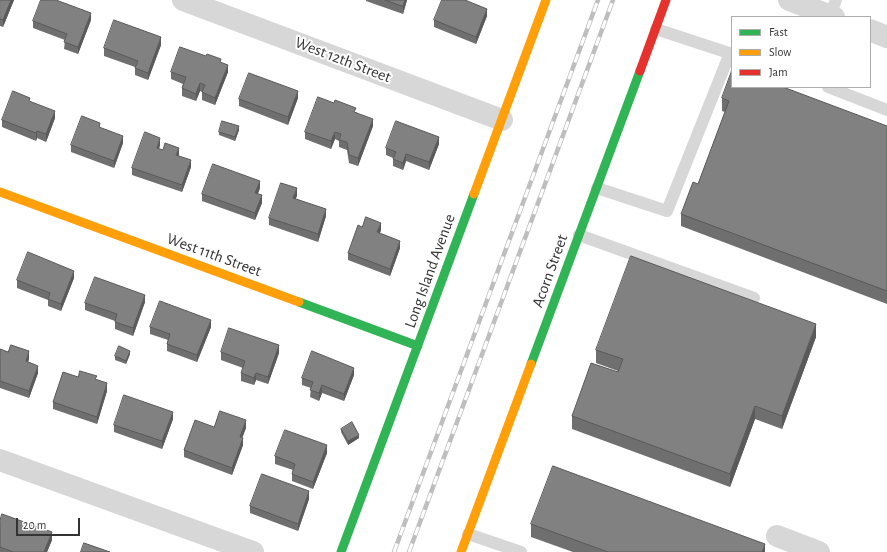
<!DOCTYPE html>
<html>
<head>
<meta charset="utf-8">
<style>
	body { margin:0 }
	#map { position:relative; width:887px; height:552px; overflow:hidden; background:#fff; font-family:"Alegreya Sans",sans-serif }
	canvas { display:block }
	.legend { position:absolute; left:731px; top:16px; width:140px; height:72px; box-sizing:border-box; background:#fff; border:1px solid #adadad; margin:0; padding:5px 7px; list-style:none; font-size:12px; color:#333 }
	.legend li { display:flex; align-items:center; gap:8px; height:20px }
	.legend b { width:20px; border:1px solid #adadad }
	.scale { position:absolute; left:16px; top:518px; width:64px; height:18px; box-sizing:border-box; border:2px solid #333; border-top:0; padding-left:5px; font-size:12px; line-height:14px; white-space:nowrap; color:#333; -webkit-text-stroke:3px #fff; paint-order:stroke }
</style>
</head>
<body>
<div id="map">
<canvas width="887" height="552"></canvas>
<ul class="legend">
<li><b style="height:5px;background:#30b455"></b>Fast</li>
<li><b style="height:5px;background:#ff9f0a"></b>Slow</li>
<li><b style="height:5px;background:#e5322d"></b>Jam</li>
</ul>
<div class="scale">20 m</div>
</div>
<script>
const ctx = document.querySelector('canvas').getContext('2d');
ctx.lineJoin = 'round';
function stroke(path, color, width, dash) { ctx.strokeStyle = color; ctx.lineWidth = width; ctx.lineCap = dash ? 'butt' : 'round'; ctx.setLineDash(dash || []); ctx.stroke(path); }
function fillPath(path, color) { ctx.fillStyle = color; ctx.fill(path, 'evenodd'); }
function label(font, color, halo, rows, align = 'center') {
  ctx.font = font + ' "Alegreya Sans",sans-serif'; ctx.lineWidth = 4; ctx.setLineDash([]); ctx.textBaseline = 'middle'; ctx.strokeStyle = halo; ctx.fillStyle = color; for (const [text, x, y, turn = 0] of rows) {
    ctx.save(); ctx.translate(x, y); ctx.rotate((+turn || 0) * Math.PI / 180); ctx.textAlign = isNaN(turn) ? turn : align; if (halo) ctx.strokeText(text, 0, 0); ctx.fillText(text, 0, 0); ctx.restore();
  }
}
stroke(new Path2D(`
	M830,16L836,0
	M656,29L732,54
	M828,87L887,110
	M597,188L667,211L730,53
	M579,235L754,298
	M468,534L521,552`), '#d7d7d7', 12);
stroke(new Path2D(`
	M183,0L502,120
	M789,0L834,17
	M870,30L887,37
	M0,460L253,552
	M777,536L819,552`), '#d7d7d7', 22);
stroke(new Path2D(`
	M299,302L418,346
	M531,364L640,71
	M341,552L474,194`), '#30b455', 9);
stroke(new Path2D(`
	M0,192L299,302
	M474,194L546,0
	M461,552L531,364`), '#ff9f0a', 9);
stroke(new Path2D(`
	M640,71L666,0`), '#e5322d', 9);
const rail = new Path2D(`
	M394,552L598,0
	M409,552L613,0`);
stroke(rail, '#bebebe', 4.5);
stroke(rail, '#fff', 3, [9]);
fillPath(new Path2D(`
	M0,0H14L3,27L0,26Z
	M366,0H407L403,14L366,1Z
	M487,16L476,44L434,27V20Z
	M91,20L78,54L64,49L65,40L33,28V21Z
	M161,45L148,80L135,75V67L104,56V48Z
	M221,62L228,72L215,105L202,100V92L200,91L196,101L182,96V88L183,84L171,79V72Z
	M298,98L288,125L239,106V99Z
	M722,98L887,126V304L681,226V214L698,184L725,112L722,111Z
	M30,102L55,118L46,142L37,138L36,141L2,127V120Z
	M356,112L373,126L358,166L349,163L347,150L339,147V141L335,139L331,149L305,139V132Z
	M100,127L123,143L114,168L71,152V145Z
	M239,130L235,141L219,135V132Z
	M439,144L429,170L406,161L403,170L393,166V158L386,155V148Z
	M160,145L159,149L179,155L178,156L191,167L182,192L132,175V168Z
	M260,188L258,194L262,203L255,220L202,201V194Z
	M297,196L295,199L326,216L318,242L269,225V218Z
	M362,227L381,230L380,233L400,248L390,276L348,260V253Z
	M74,278L61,311L48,306V300L17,288V280Z
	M145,302L133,336L115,329V321L85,310V303Z
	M150,327H211L197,362L167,351V344L168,340L150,334Z
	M816,337L782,429L755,419L730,487L572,429V416L618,372V371L596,363V350Z
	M0,349L29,359L28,362L38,373L29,398L0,388Z
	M221,352L279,353L268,384L256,380L254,385L241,381V373L243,368L221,360Z
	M130,354L126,364L115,360V356Z
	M354,375L344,401L322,393L319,401L310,397L311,388L302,385V378Z
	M78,377L97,380L107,391L97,424L53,409V402Z
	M173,419L162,449L114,432V425Z
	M214,427L246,428L242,437L243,445L232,475L184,457V450Z
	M341,429L359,438L348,445L341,432Z
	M327,453L313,489L292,481V474L293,470L275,464V456Z
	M309,499L298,531L250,513V506Z
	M0,521L52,540L47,552H0Z
	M531,524L765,552H573L531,537Z`), '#6f6f6f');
fillPath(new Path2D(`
	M11,0H14L3,27V20Z
	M405,0H407L403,14V6Z
	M487,9V16L476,44V37Z
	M91,13V20L78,54V47Z
	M161,37V45L148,80V73Z
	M228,65V72L215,105V98Z
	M200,83V91L196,101V94Z
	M298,91V98L288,125V117Z
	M55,111V118L46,142V134Z
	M373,119V126L358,166V158Z
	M239,126V130L235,141V137Z
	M37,131V138L36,141V133Z
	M335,132V139L331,149V141Z
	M123,136V143L114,168V161Z
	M439,137V144L429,170V162Z
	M160,138V145L157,155V148Z
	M179,148V155L176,163V155Z
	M406,154V161L403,170V163Z
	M191,160V167L182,192V185Z
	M260,181V188L255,200V193Z
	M297,188V196L293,205V198Z
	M262,195V203L255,220V213Z
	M326,209V216L318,242V234Z
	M381,223V230L377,239V232Z
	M400,241V248L390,276V269Z
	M74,271V278L61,311V304Z
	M145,295V302L133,336V328Z
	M211,320V327L197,362V355Z
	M816,324V337L782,429V416Z
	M279,345V353L268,384V377Z
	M29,351V359L26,368V361Z
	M130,351V354L126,364V361Z
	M38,366V373L29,398V391Z
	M354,368V375L344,401V394Z
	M256,373V380L254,385V378Z
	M107,383V391L97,424V417Z
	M322,385V393L319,401V393Z
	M755,406V419L730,487V474Z
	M173,412V419L162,449V441Z
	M246,420V428L240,444V437Z
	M359,435V438L348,445V441Z
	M243,438V445L232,475V468Z
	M327,445V453L313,489V482Z
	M309,491V499L298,531V524Z
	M52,532V540L47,552H44Z
	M765,544V552H762Z`), '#5a5a5a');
const building = new Path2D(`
	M0,0H11L3,20L0,19Z
	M41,0H56L91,13L78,47L64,42L67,34L33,21Z
	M385,0H405L403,6Z
	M442,0H465L487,9L476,37L434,20Z
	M114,20L161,37L148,73L135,68L138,61L104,48Z
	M180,47L206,56L207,54L221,59L220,62L228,65L215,98L202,92L205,85L200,83L196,94L182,88L186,77L171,72Z
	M732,70V87H783L887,126V291L681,214L693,182L698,184L729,101L722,98Z
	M249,73L298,91L288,117L239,99Z
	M13,91L30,98L29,101L55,111L46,134L37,131L36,133L2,120Z
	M318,97L334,103L335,100L356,108L354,112L373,119L358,158L349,155L347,142L339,140L341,134L335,132L331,141L305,132Z
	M82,116L100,123L99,127L123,136L114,161L71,145Z
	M222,121L239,126L235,137L219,132Z
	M396,121L439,137L429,162L406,154L403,163L393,159L396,152L386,148Z
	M145,132L160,138L157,148L163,150L165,143L179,148L176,155L191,160L182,185L132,168Z
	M213,164L260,181L255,193L262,195L255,213L202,194Z
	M281,183L297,188L293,198L326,209L318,234L269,218Z
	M366,217L381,223L377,232L400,241L390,269L348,253L358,225L362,227Z
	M28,252L74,271L61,304L48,299L50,293L17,280Z
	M631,256L816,324L782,416L755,406L730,474L572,416L591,363L618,372L623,359L596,350Z
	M95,277L145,295L133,328L115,322L117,314L85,303Z
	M160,301L211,320L197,355L167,344L170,334L150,327Z
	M229,328L279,345L268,377L256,373L254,378L241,373L245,361L221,352Z
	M11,345L29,351L26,361L38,366L29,391L0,381V349L8,352Z
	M119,346L130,351L126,361L115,356Z
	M312,351L354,368L344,394L322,385L319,393L310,390L313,382L302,378Z
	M80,371L97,376L95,379L107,383L97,417L53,402L63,372L78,377Z
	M124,395L173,412L162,441L114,425Z
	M220,411L246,420L240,437L243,438L232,468L184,450L195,420L214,427Z
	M352,422L359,435L348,441L341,429Z
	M285,430L327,445L313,482L292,474L295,464L275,456Z
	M553,466L765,544L762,552H608L531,524Z
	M262,474L309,491L298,524L250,506Z
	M2,514L52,532L44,552H13L0,547V521Z
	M84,543L110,552H81Z`);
fillPath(building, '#818181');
stroke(building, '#5a5a5a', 1);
label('16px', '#333', '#fff', [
	["West 12th Street",343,60,21],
	["West 11th Street",214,255,20],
	["Long Island Avenue",430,271,-70],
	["Acorn Street",550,271,-70]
]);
</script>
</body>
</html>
